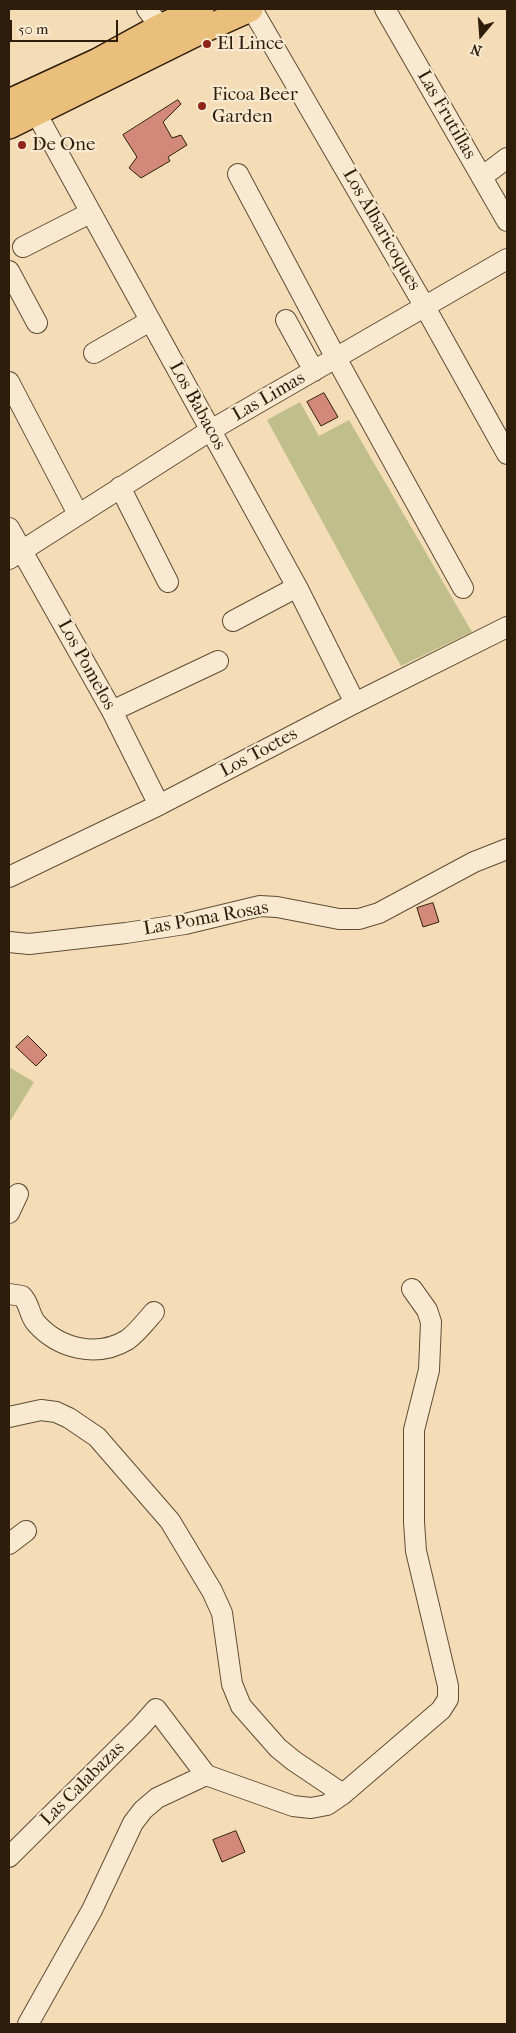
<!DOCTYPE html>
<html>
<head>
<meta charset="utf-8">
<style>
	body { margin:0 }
	#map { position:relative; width:516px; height:2033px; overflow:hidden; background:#f4ddb6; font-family:"IM FELL French Canon",serif }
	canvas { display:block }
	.frame { position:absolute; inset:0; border:10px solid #2d1d0a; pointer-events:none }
	.north { position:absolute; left:456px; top:10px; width:50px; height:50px; -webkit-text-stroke:4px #f8e9d0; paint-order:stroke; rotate:198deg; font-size:14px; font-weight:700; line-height:20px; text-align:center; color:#2d1d0a }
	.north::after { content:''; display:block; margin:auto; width:18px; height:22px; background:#2d1d0a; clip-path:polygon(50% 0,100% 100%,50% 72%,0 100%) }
	.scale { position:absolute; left:10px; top:20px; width:108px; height:22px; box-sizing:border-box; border:2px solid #2d1d0a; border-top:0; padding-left:6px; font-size:15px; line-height:18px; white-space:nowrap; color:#2d1d0a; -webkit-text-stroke:4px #f8e9d0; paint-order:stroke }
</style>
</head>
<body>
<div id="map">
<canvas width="516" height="2033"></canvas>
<div class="frame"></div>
<div class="north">N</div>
<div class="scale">50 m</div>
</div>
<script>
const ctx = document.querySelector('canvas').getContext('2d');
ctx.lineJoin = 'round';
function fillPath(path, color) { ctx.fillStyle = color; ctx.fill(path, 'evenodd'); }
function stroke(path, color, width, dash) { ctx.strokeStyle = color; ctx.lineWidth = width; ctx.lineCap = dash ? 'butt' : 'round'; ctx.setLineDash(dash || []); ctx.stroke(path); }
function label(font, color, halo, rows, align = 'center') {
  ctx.font = font + ' "IM FELL French Canon",serif'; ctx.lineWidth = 4.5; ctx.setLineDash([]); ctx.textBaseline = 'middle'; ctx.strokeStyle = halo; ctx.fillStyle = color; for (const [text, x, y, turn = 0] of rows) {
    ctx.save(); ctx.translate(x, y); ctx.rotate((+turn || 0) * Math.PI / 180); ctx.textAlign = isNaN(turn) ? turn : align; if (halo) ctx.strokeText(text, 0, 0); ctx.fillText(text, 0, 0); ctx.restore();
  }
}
fillPath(new Path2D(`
	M300,402L319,436L349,420L472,632L401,666L267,420Z
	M9,1067L34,1082L9,1123Z`), '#c0bf8b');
const building = new Path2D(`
	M178,100L181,104L163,122L172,138L181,135L187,145L168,157L170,161L141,178L129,168L137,157L123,135Z
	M324,393L338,417L321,426L307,402Z
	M433,903L439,922L423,927L417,908Z
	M28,1036L47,1055L36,1066L16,1047Z
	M236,1831L245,1852L222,1862L213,1840Z`);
fillPath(building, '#d38979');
stroke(building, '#2d1d0a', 1);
const minor = new Path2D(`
	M147,9L160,27
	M252,9L425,307L507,454
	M385,9L507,221
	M35,111L297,587L355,703
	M238,174L336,358L463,588
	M482,177L507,158
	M23,247L90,213
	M9,271L37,323
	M286,320L314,371
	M94,353L150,321
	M9,382L78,514
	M120,487L168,582
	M9,528L112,711L159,805
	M9,559L211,430L507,259
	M233,621L297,587
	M112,711L218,661
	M9,877L159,805L355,703L507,627
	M9,942L29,944L126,933L185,924L260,906L277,907L339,919H359L379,913L474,862L507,849
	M9,1213L18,1194
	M9,1294L22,1296C30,1304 29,1315 36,1323C59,1349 97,1358 127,1340C137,1333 146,1321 154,1312
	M9,1417L41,1410L56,1412L69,1418L97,1437L170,1521L212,1591L222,1613L232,1684L241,1706L278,1748L294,1761L343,1794
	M9,1544L26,1531
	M9,1857L141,1726L156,1709L206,1775L293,1806L311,1808L327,1805L343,1794L441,1710L448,1699V1686L416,1551L414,1522V1430L429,1370L431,1322L427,1310L412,1289
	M28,2024L92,1910L133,1823L143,1810L157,1798L206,1775`);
const major = new Path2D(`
	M9,102L98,61L160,27L201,9
	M9,126L203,30L250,9`);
stroke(minor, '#5f4d35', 22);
stroke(major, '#2d1d0a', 28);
stroke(minor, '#f8e9d0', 20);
stroke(major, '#eabe7b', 25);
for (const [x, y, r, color] of [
	[207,44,5,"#8f2418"],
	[202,106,5,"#8f2418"],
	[22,145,5,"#8f2418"]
]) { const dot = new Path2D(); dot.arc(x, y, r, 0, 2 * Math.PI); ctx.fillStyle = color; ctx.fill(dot); stroke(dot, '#f8e9d0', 2); }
label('19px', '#2d1d0a', '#f8e9d0', [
	["El Lince",217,44],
	["Ficoa Beer",212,95],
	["Garden",212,117],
	["De One",32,145]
], 'left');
label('19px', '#2d1d0a', '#f8e9d0', [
	["Las Frutillas",446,115,60],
	["Los Albaricoques",381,230,60],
	["Las Limas",269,397,-30],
	["Los Babacos",197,406,61],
	["Los Pomelos",86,665,61],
	["Los Toctes",259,753,-28],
	["Las Poma Rosas",206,919,-10],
	["Las Calabazas",83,1784,-45]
]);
</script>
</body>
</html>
